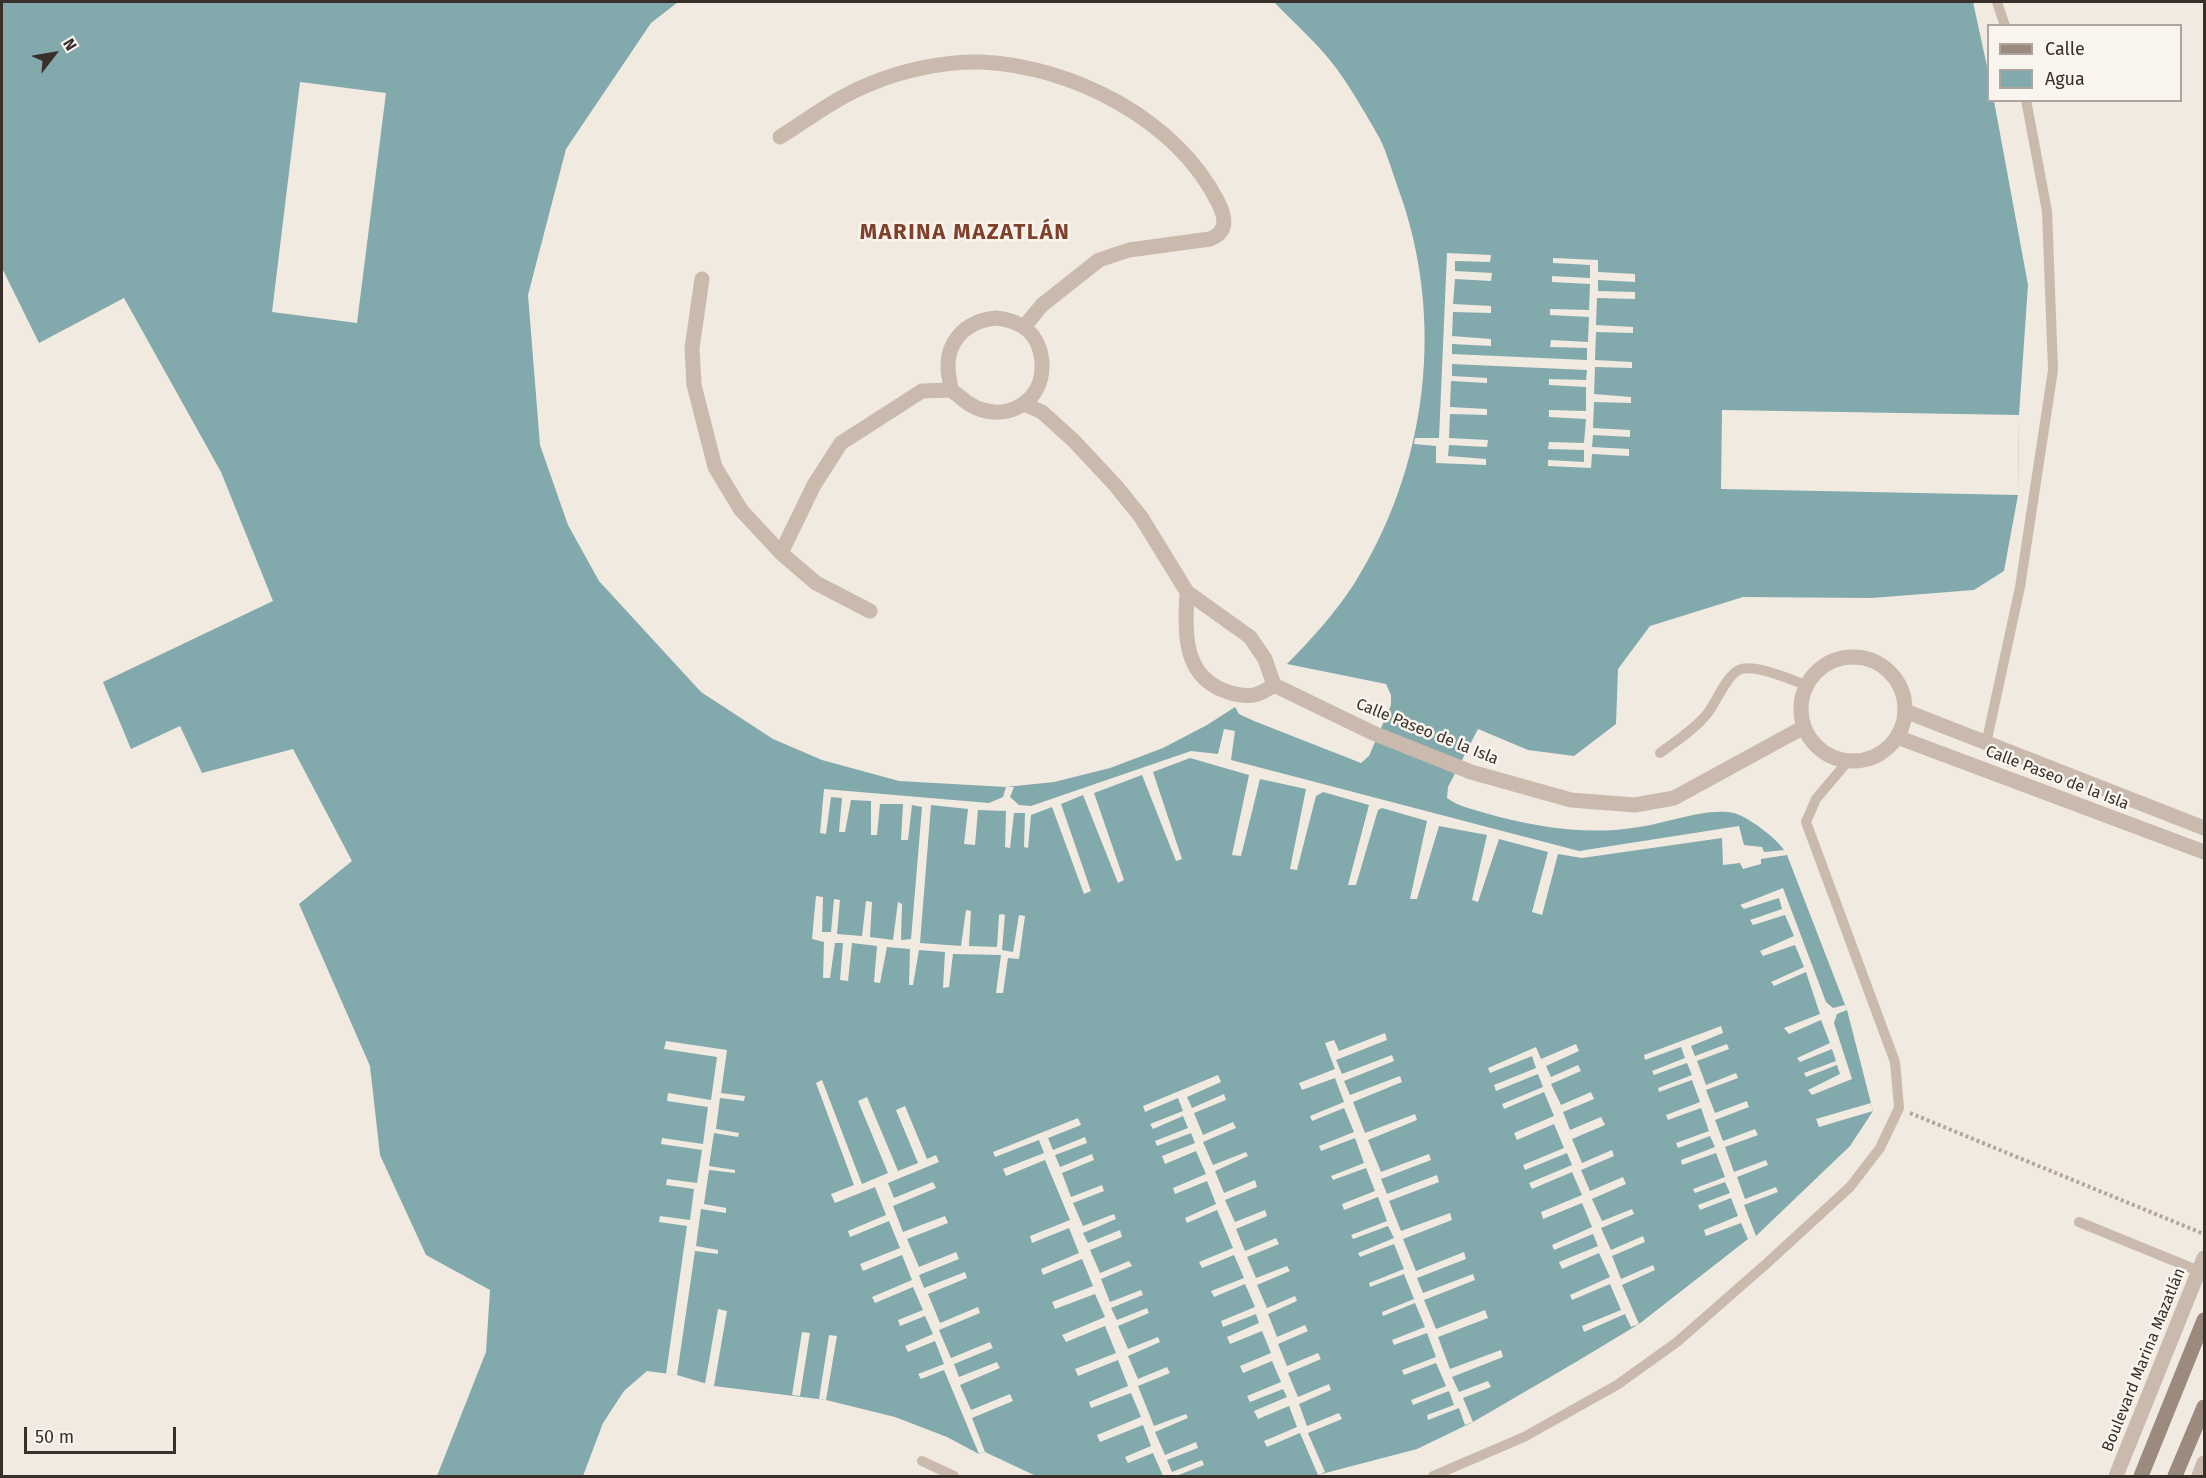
<!DOCTYPE html>
<html>
<head>
<meta charset="utf-8">
<style>
	body { margin:0 }
	#map { position:relative; width:2206px; height:1478px; overflow:hidden; background:#f1eae1; font-family:"Fira Sans",sans-serif }
	canvas { display:block }
	.frame { position:absolute; inset:0; border:3px solid #382f2b; pointer-events:none }
	.legend { position:absolute; left:1987px; top:24px; width:195px; height:78px; box-sizing:border-box; background:#f9f4ed; border:2px solid #aca59f; margin:0; padding:8px 10px; list-style:none; font-size:18px; color:#382f2b }
	.legend li { display:flex; align-items:center; gap:12px; height:30px }
	.legend b { width:30px; border:2px solid #aca59f }
	.north { position:absolute; left:24px; top:24px; width:60px; height:60px; -webkit-text-stroke:4px #f9f4ed; paint-order:stroke; rotate:59deg; font-size:16px; font-weight:700; line-height:24px; text-align:center; color:#382f2b }
	.north::after { content:''; display:block; margin:auto; width:21px; height:27px; background:#382f2b; clip-path:polygon(50% 0,100% 100%,50% 72%,0 100%) }
	.scale { position:absolute; left:24px; top:1427px; width:152px; height:27px; box-sizing:border-box; border:3px solid #382f2b; border-top:0; padding-left:8px; font-size:18px; line-height:21px; white-space:nowrap; color:#382f2b; -webkit-text-stroke:4px #f9f4ed; paint-order:stroke }
</style>
</head>
<body>
<div id="map">
<canvas width="2206" height="1478"></canvas>
<div class="frame"></div>
<ul class="legend">
<li><b style="height:8px;background:#9c8a7e"></b>Calle</li>
<li><b style="height:16px;background:#82a9ac"></b>Agua</li>
</ul>
<div class="north">N</div>
<div class="scale">50 m</div>
</div>
<script>
const ctx = document.querySelector('canvas').getContext('2d');
ctx.lineJoin = 'round';
function fillPath(path, color) { ctx.fillStyle = color; ctx.fill(path, 'evenodd'); }
function stroke(path, color, width, dash) { ctx.strokeStyle = color; ctx.lineWidth = width; ctx.lineCap = dash ? 'butt' : 'round'; ctx.setLineDash(dash || []); ctx.stroke(path); }
function label(font, color, halo, rows, align = 'center') {
  ctx.font = font + ' "Fira Sans",sans-serif'; ctx.lineWidth = 5; ctx.setLineDash([]); ctx.textBaseline = 'middle'; ctx.strokeStyle = halo; ctx.fillStyle = color; for (const [text, x, y, turn = 0] of rows) {
    ctx.save(); ctx.translate(x, y); ctx.rotate((+turn || 0) * Math.PI / 180); ctx.textAlign = isNaN(turn) ? turn : align; if (halo) ctx.strokeText(text, 0, 0); ctx.fillText(text, 0, 0); ctx.restore();
  }
}
fillPath(new Path2D(`
	M2,2H678L651,23L566,149L528,295L540,445L568,525L599,581L701,692L773,739L822,760L899,781L1006,787L1054,782L1110,768L1163,748L1207,725L1235,707L1239,714L1254,721L1361,763L1369,756L1391,705V695L1386,684L1287,664C1312,639 1335,613 1354,584C1428,467 1446,318 1398,188C1392,171 1387,153 1379,137C1367,116 1348,83 1333,64C1316,42 1293,22 1274,2H1973L1988,71V100L1994,101L2028,285L2019,415L2018,495L2004,571L1974,590L1871,598L1743,597L1650,626L1618,669L1616,724L1574,756L1528,750L1478,729L1448,787L1447,798C1458,806 1471,809 1485,813C1534,827 1588,836 1639,827C1667,823 1707,807 1734,813C1749,817 1782,842 1787,855L1847,1010L1873,1111L1850,1146L1756,1236L1748,1239L1639,1324L1576,1362L1473,1422L1417,1449L1314,1476H1036L985,1452L979,1454L947,1437L895,1417L826,1400L714,1386L677,1375L647,1371L624,1391L603,1423L583,1476H437L486,1352L490,1290L426,1255L380,1155L370,1066L299,904L352,861L293,749L202,773L180,726L131,749L103,682L273,601L221,472L124,298L39,343L2,268Z`), '#82a9ac');
fillPath(new Path2D(`
	M300,82L386,93L357,323L272,312Z
	M1447,253L1491,255L1490,262L1455,261V271L1492,273L1491,281L1455,279L1453,304L1491,306V313L1453,312L1452,336L1491,339V346L1452,344V354L1587,360V348L1550,347L1551,340L1588,342L1589,317L1550,315V309L1589,310L1590,284L1552,282V276L1590,278V265L1553,263V258L1598,260V272L1635,274V282L1598,280V291L1635,292V299L1597,298L1596,325L1633,327V333L1596,332L1595,360L1632,362V368L1595,367L1594,394L1631,397V403L1594,402L1593,428L1630,430V437L1593,435L1592,447L1629,449V456L1592,454L1591,468L1548,466V460L1584,462V450L1548,449L1549,442L1584,443L1586,419L1549,417V410L1586,411V387L1549,385V379L1586,380L1587,370L1452,364V376L1487,378V383L1451,381L1450,407L1487,409V415L1450,414L1449,438L1488,440L1487,447L1449,445L1448,456L1486,459V465L1436,463V446L1414,444L1415,438H1439Z
	M1722,410L2019,415L2018,495L1721,489Z
	M1224,729L1235,731L1231,760L1579,851L1739,826L1744,845L1762,847L1764,852L1785,850L1787,855L1761,859V864L1743,869L1740,863L1723,865L1722,838L1582,858L1558,854L1542,915L1532,912L1548,852L1499,839L1478,902L1472,900L1487,835L1439,826L1417,899H1410L1427,821L1382,808L1378,810L1356,885H1348L1369,805L1323,792L1316,796L1297,870L1290,869L1306,789L1260,779L1241,856L1232,855L1249,775L1190,758L1153,772L1182,859L1176,861L1142,775L1094,793L1124,880L1118,883L1083,795L1061,804L1091,891L1084,894L1052,807L1031,815L1028,848L1024,847L1025,813H1014L1010,848L1005,847L1006,811L978,810L975,845L964,844L968,809L931,805L920,943L961,946L966,910L971,911L969,946L997,947L999,915L1002,914L1005,915L1002,950L1013,952L1019,915L1025,916L1019,959L1008,958L1003,993H996L1001,955L953,954L949,987L943,988L945,952L919,950L913,985H909L910,949L887,947L880,983L874,982L877,946L852,943L848,981L840,980L843,943H835L830,978H823L824,942L812,939L816,896L823,897L822,932H831L834,899L840,900L837,934L862,936L866,901L872,902L870,937L893,940L898,902L902,904L901,940L911,939L922,807L912,805L908,840H901L903,804H880L877,835H871V801L851,800L845,832H839L842,798L831,797L826,834L820,833L824,789L989,803L1003,797L1006,787H1014L1010,797L1019,805L1031,806L1191,751L1218,754Z
	M1783,888L1826,1002L1833,1008L1845,1005L1847,1010L1837,1014L1834,1023L1852,1079L1812,1095L1808,1090L1840,1074L1837,1065L1806,1077L1804,1073L1836,1061L1832,1049L1800,1062L1797,1058L1830,1043L1821,1020L1789,1034L1784,1028L1820,1014L1806,972L1774,986L1771,982L1804,967L1795,945L1763,956L1760,951L1794,936L1785,915L1753,925L1750,920L1782,909L1779,898L1744,909L1740,905Z
	M1721,1026L1723,1033L1691,1046L1695,1056L1727,1044L1729,1049L1697,1061L1706,1085L1736,1073L1738,1078L1706,1090L1715,1113L1747,1101L1749,1107L1715,1120L1723,1141L1755,1129L1758,1135L1725,1147L1734,1172L1766,1160L1768,1165L1737,1177L1745,1199L1776,1187L1778,1192L1744,1205L1756,1236L1748,1239L1741,1223L1706,1236L1704,1230L1738,1216L1731,1198L1700,1210L1698,1205L1730,1193L1725,1182L1695,1193L1693,1189L1725,1177L1716,1153L1682,1165L1681,1160L1715,1147L1710,1136L1678,1148L1676,1143L1709,1131L1701,1108L1668,1120L1666,1115L1700,1102L1692,1080L1659,1092L1658,1088L1692,1075L1687,1063L1654,1075L1652,1071L1685,1058L1681,1047L1645,1060L1644,1055Z
	M1385,1033L1387,1040L1336,1060L1342,1074L1392,1055L1394,1061L1344,1081L1350,1095L1400,1076L1402,1082L1353,1102L1365,1133L1415,1114L1417,1120L1368,1140L1381,1172L1429,1154L1431,1160L1381,1179L1387,1194L1437,1175L1439,1182L1389,1201L1401,1231L1450,1213L1452,1220L1403,1239L1416,1271L1464,1252L1466,1259L1417,1278L1423,1293L1473,1274L1475,1280L1424,1300L1436,1329L1485,1310L1488,1318L1438,1337L1450,1369L1501,1350L1503,1357L1452,1377L1459,1392L1488,1381L1491,1387L1463,1398L1473,1422L1465,1425L1459,1408L1428,1420L1427,1415L1454,1405L1449,1391L1413,1405L1411,1400L1446,1386L1436,1363L1404,1375L1402,1370L1436,1357L1427,1333L1394,1345L1392,1340L1425,1327L1415,1303L1383,1316L1382,1312L1414,1299L1404,1274L1370,1287L1369,1283L1404,1269L1394,1244L1360,1257L1358,1253L1394,1238L1388,1226L1353,1239L1351,1235L1387,1221L1378,1197L1344,1210L1342,1204L1375,1191L1366,1168L1333,1180L1331,1176L1364,1163L1355,1138L1321,1151L1319,1146L1354,1132L1344,1108L1312,1121L1310,1116L1344,1102L1335,1078L1302,1090L1299,1083L1335,1069L1325,1043L1334,1040L1339,1051Z
	M666,1041L727,1050L721,1093L745,1096L744,1101L720,1098L716,1129L739,1133L738,1137L714,1133L709,1166L735,1170V1173L709,1170L704,1204L726,1208V1213L701,1209L696,1246L718,1250V1254L695,1251L677,1375L666,1374L687,1226L659,1222L660,1216L690,1220L694,1189L666,1185L667,1179L697,1183L702,1150L661,1144L662,1138L703,1144L708,1107L667,1101L668,1093L711,1100L717,1057L664,1049Z
	M1576,1044L1579,1051L1546,1066L1551,1077L1578,1065L1581,1071L1551,1084L1561,1105L1591,1092L1594,1099L1563,1112L1570,1130L1601,1117L1605,1125L1572,1139L1582,1163L1612,1150L1614,1156L1581,1170L1590,1191L1623,1177L1626,1184L1592,1199L1602,1221L1632,1209L1634,1214L1601,1228L1611,1250L1643,1236L1645,1242L1612,1256L1621,1279L1653,1265L1655,1270L1622,1285L1639,1324L1631,1327L1625,1314L1584,1332L1582,1326L1621,1310L1610,1284L1572,1300L1570,1295L1610,1277L1599,1253L1562,1269L1559,1262L1598,1246L1593,1234L1554,1250L1552,1245L1592,1227L1582,1203L1543,1219L1541,1212L1582,1195L1572,1172L1532,1189L1529,1183L1572,1165L1567,1153L1525,1170L1523,1165L1564,1148L1554,1124L1517,1140L1514,1133L1554,1116L1544,1092L1504,1109L1502,1104L1543,1087L1538,1074L1496,1091L1494,1085L1536,1068L1532,1056L1490,1073L1488,1068L1536,1047L1541,1059Z
	M1218,1075L1221,1082L1187,1097L1192,1108L1224,1094L1226,1100L1194,1113L1203,1135L1233,1122L1236,1128L1203,1142L1213,1165L1246,1152L1248,1156L1215,1171L1224,1193L1255,1180L1257,1187L1225,1200L1235,1222L1265,1210L1267,1216L1236,1229L1245,1251L1276,1238L1279,1244L1247,1257L1256,1278L1287,1266L1290,1271L1257,1285L1267,1308L1295,1296L1297,1301L1268,1314L1277,1337L1305,1325L1308,1331L1278,1344L1287,1366L1318,1353L1321,1359L1288,1373L1298,1397L1329,1384L1331,1390L1299,1404L1307,1426L1339,1413L1342,1419L1308,1433L1325,1472L1318,1475L1300,1433L1267,1447L1264,1441L1297,1427L1289,1406L1258,1419L1254,1411L1287,1397L1283,1389L1250,1402L1247,1396L1281,1382L1272,1361L1243,1373L1240,1366L1271,1353L1262,1331L1230,1344L1227,1337L1259,1323L1256,1314L1223,1327L1221,1321L1255,1307L1245,1284L1214,1297L1211,1291L1244,1278L1234,1255L1202,1268L1199,1262L1233,1248L1217,1210L1187,1223L1185,1218L1216,1204L1207,1181L1175,1194L1173,1188L1206,1174L1196,1151L1165,1164L1162,1156L1195,1143L1191,1133L1157,1146L1155,1141L1188,1128L1183,1116L1153,1129L1150,1124L1183,1111L1178,1098L1145,1112L1143,1106Z
	M822,1080L862,1184L888,1173L858,1101L867,1097L898,1171L918,1163L896,1110L905,1106L927,1159L936,1155L939,1162L888,1183L894,1198L933,1182L936,1188L893,1206L903,1232L945,1216L948,1223L907,1239L919,1267L956,1252L959,1259L919,1275L924,1288L965,1272L967,1278L928,1294L940,1323L978,1307L980,1313L939,1330L951,1358L990,1342L993,1348L954,1364L959,1377L997,1362L1000,1368L960,1385L971,1410L1010,1394L1013,1401L972,1418L985,1452L979,1454L944,1370L921,1379L918,1374L944,1364L935,1341L908,1352L905,1346L933,1334L925,1316L900,1326L898,1320L923,1310L913,1287L875,1303L872,1297L912,1280L902,1255L863,1271L860,1264L900,1248L889,1221L850,1237L848,1231L886,1215L875,1187L835,1203L831,1194L854,1185L816,1083Z
	M1871,1103L1873,1111L1819,1127L1816,1119Z
	M1078,1118L1081,1125L1048,1138L1053,1150L1085,1137L1087,1143L1055,1155L1060,1167L1092,1154L1094,1160L1062,1173L1071,1197L1102,1185L1104,1191L1073,1203L1083,1226L1114,1214L1116,1219L1083,1233L1088,1243L1120,1230L1122,1237L1090,1250L1100,1273L1129,1261L1132,1266L1101,1279L1110,1302L1141,1290L1143,1295L1111,1308L1117,1320L1147,1308L1149,1313L1118,1326L1128,1349L1158,1337L1160,1342L1128,1356L1138,1379L1167,1367L1170,1373L1138,1386L1154,1426L1186,1414L1188,1418L1155,1432L1165,1455L1196,1442L1198,1448L1167,1460L1172,1472L1202,1460L1204,1465L1176,1476H1163L1153,1453L1128,1463L1125,1457L1151,1446L1143,1425L1100,1442L1097,1435L1141,1417L1131,1393L1091,1408L1089,1402L1128,1386L1118,1360L1078,1376L1075,1369L1116,1353L1105,1326L1066,1342L1062,1335L1105,1317L1095,1294L1055,1309L1052,1302L1093,1286L1082,1259L1043,1275L1041,1269L1079,1253L1069,1228L1032,1243L1030,1236L1070,1220L1045,1160L1006,1176L1003,1169L1044,1153L1039,1140L995,1157L993,1152Z
	M718,1309L727,1311L714,1386L705,1384Z
	M802,1332L810,1333L800,1396L792,1395Z
	M829,1335L837,1336L826,1400L819,1399Z`), '#f1eae1');
stroke(new Path2D(`
	M1910,1113L2204,1234`), '#b4a597', 4, [3, 3]);
stroke(new Path2D(`
	M1997,2L2005,26
	M1986,744L2020,587L2053,370L2047,211L2026,100
	M1660,753C1676,741 1694,730 1707,714C1716,703 1726,676 1739,670C1754,663 1791,680 1806,685
	M2079,1222L2199,1271
	M922,1461L954,1476
	M1433,1476L1524,1437L1617,1385L1677,1342L1766,1264L1850,1187L1880,1148L1899,1108L1895,1062L1806,822L1816,799L1848,761`), '#c9baad', 10);
stroke(new Path2D(`
	M780,137C810,118 837,97 870,84C903,70 945,61 981,62C1072,66 1176,119 1218,202C1226,218 1228,232 1210,239L1129,250L1099,260L1042,305L1024,327
	M702,279L692,348L694,385L715,467L741,510L781,553L816,583L870,611
	M996,318C1005,319 1014,321 1022,326C1045,340 1048,377 1032,396C1011,419 980,416 959,396C957,394 953,393 952,390C950,387 950,380 949,377C943,343 965,321 996,318Z
	M1024,404L1042,412L1074,441L1116,486L1141,517L1187,592L1250,637L1265,659L1274,685L1373,733L1471,772L1571,800L1635,805L1674,798L1804,727
	M781,553L814,485L841,443L922,391L952,390
	M1187,592C1185,634 1182,679 1231,693C1250,698 1258,696 1274,685
	M1801 709a52 52 0 1 1 104 0a52 52 0 1 1-104 0Z
	M1905,711L2204,828
	M1897,737L2204,852
	M2116,1476L2204,1258
	M2199,1476L2204,1463`), '#c9baad', 15);
stroke(new Path2D(`
	M2141,1476L2204,1320
	M2175,1476L2204,1407`), '#9c8a7e', 15);
label('16px', '#382f2b', '#f9f4ed', [
	["Calle Paseo de la Isla",1427,732,22],
	["Calle Paseo de la Isla",2057,778,21],
	["Boulevard Marina Mazatlán",2144,1360,-68]
]);
ctx.letterSpacing = '1.5px';
label('bold 22px', '#80412b', '#f9f4ed', [
	["MARINA MAZATLÁN",965,233]
]);
ctx.letterSpacing = '0px';
</script>
</body>
</html>
